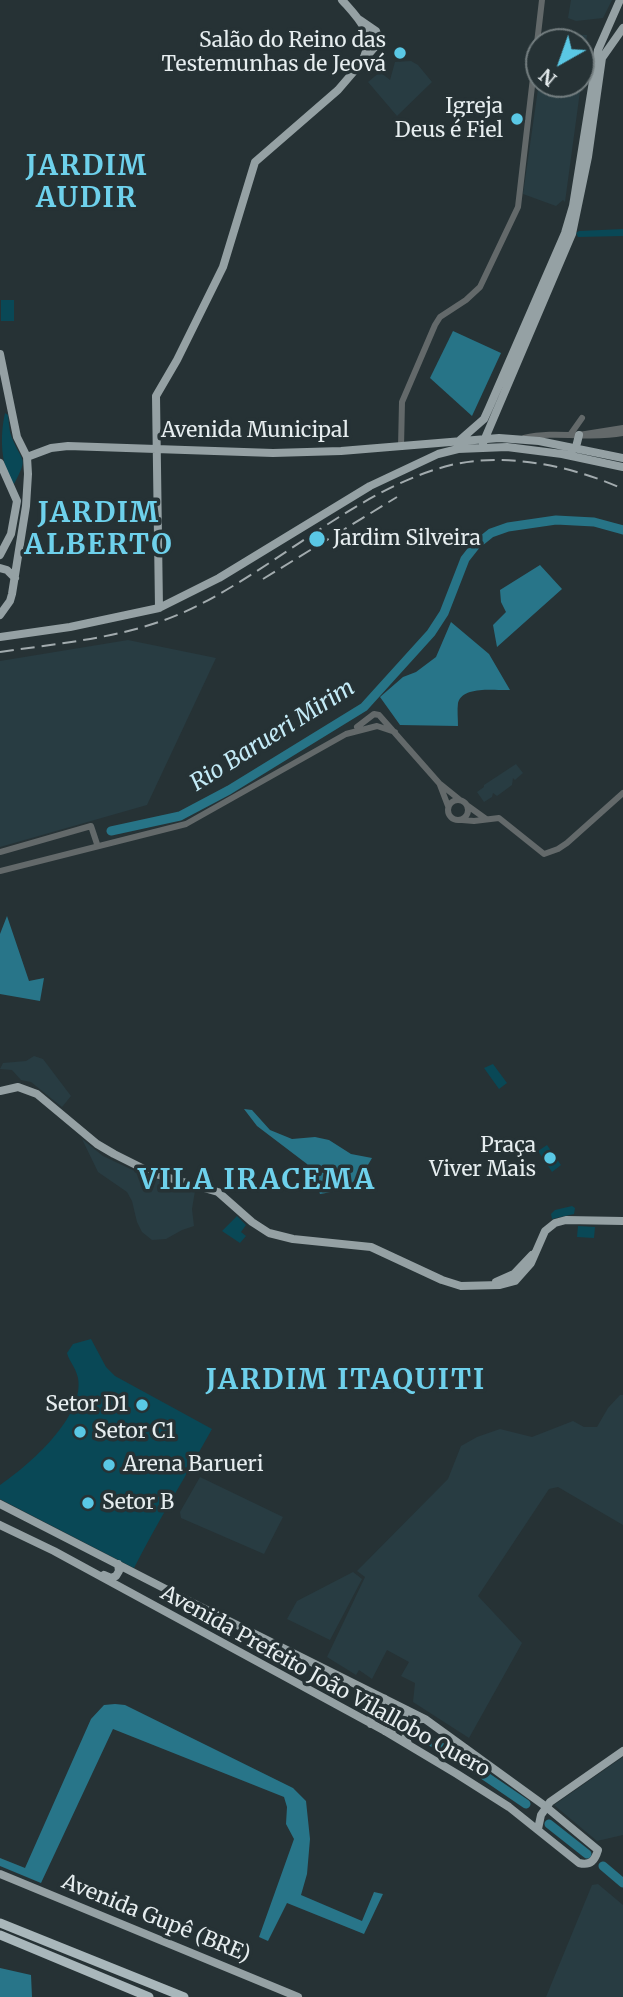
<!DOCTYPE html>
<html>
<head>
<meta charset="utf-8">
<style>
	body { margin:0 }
	#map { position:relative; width:623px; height:1997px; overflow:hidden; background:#263235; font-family:Merriweather,serif }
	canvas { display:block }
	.north { position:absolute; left:525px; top:28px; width:70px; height:70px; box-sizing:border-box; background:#263235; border:2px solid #737d7f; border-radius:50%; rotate:220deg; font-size:19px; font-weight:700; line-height:28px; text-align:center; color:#e6edef }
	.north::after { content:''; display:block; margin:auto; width:24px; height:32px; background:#5ac8e5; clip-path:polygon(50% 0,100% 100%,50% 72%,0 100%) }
</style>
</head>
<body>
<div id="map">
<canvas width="623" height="1997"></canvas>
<div class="north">N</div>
</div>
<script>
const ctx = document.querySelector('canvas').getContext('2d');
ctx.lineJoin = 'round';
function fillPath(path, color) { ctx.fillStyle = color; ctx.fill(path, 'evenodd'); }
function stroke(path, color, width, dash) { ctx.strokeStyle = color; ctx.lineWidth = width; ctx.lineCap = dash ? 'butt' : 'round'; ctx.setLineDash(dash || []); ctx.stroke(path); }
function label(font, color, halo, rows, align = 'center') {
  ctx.font = font + ' Merriweather,serif'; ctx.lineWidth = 7; ctx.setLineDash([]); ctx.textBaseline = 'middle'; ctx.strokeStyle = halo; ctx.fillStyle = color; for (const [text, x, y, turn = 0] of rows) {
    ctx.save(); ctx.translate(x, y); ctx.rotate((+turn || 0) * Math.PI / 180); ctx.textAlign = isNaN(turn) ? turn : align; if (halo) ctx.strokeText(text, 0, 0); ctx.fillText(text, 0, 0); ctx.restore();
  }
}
fillPath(new Path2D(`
	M571,0H612L603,18L576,21L568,18Z
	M546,33L587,35L581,81V42H545Z
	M411,61L418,65L432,82L397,116L368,82L380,72L390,80L395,62Z
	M539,82V84H581L565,202L563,200L556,206L523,194Z
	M128,640L216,658L147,805L0,847V661Z
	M516,764L523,773L515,780L513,778L512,785L497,796L493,793L492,797L484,802L477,792L484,787V785Z
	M34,1056L43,1059L71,1096L62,1107L31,1082L21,1080L12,1070L0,1069L3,1063L26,1061Z
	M82,1139L103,1156L143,1175L195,1191L192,1209L194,1226L182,1230L166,1239L152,1240L142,1232L137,1222L132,1201L127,1192L98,1172Z
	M620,1395H623V1525L558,1487L549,1489L478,1596L522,1643L469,1738L413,1702L415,1683L401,1676L409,1662L387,1650L372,1679L359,1670L356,1675L327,1657L365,1577L357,1571L448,1479L461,1446L477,1437L500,1429L532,1437L573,1421L584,1427H597L608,1408Z
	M200,1477L283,1517L264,1554L181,1518L180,1512Z
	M353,1572L362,1579L330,1640L287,1619L297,1601Z
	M623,1757V1835L597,1841L554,1805Z
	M598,1884L623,1905V1997H546L592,1885Z`), '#283c42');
fillPath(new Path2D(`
	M623,229V236L578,237L576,233L579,231Z
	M1,300H14V321H1Z
	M5,413L8,415C9,422 9,431 12,438C22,463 29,456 14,484C0,466 0,435 5,413Z
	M493,1064L507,1083L499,1089L484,1068Z
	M547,1145L561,1165L552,1172L538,1151Z
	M572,1206L575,1208L574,1214L552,1219L551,1214L555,1210Z
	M237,1216L246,1225L241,1232L246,1236L240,1243L222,1231Z
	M578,1226L595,1227L594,1238L577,1237Z
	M91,1339L106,1367L115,1376L212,1429C186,1476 158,1521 134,1568L0,1499V1485C28,1466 85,1417 78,1378C76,1368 69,1361 67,1353L73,1344Z
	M380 1715a9 9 0 1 1 18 0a9 9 0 1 1-18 0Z`), '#094856');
fillPath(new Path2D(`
	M540,565L562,589L497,647L493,625L506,612L501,602L500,590Z
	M451,622L489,654L510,690C497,691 463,685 458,703C457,710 458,719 458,726L400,725L380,697L403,677L416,672L436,657Z
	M7,916L29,981L44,978L40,1001L0,994V934Z
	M244,1109L252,1110L270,1130L292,1139L315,1137L329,1140L351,1154L372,1158C359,1182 346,1190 320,1194L307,1164L257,1126Z
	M115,1704L125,1705L293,1788L306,1801L310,1839L307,1874L301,1895L362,1921L374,1892L383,1894L364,1934L287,1903L268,1941L259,1937L294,1839L286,1824L287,1807L284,1797L113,1729L41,1883L0,1866V1858L25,1868L91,1719L104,1705Z
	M0,1968L31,1975L32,1997H0Z`), '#287589');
fillPath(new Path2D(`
	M453,331L501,353L472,416L430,378Z`), '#277487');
stroke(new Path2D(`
	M111,831L180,816L229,790L364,707L431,633L444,613L465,559L476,545L491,533L508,527L556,520L594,522L623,530
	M414,1732L450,1752L526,1804
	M549,1824L587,1854
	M603,1866L623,1883`), '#277487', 9);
stroke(new Path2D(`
	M570,435L582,418
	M579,435L623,428
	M524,438C557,430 590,440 623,433
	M401,447L402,402L435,325L440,317L466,300L480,287L518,207L542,0
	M357,727L374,714L379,715L439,783L460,800
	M440,785L448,806
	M448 810a10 10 0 1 1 20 0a10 10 0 1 1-20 0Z
	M468,806L486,819
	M462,820L474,821L499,818L544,854L558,849L567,843L623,793
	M0,852L91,826L97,844
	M0,871L186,824L346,734L377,726L395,732`), '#63696a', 6);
stroke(new Path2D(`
	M342,0C357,17 375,33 364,57
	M0,354L17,437L27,457L28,474L26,506L12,594L10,601L0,615
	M460,440L484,419L489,408L565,233L573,206L598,50L620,0
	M483,443L572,234L588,157L602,58L623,28
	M572,451L576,447L579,435
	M27,457L51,448L68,446L273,453L341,451L499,438L539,441L623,458
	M0,463L17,501L11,534L0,555
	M0,568L7,570L15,578
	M159,608L156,396L177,360L223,267L255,162L338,90L380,41L376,31L360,20
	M0,637L70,627L159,608L219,578L370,486L438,454L458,449L507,447L562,454L623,467
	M0,1091L18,1087L37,1094L97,1144L114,1154L152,1173L218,1192L252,1222L269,1233L293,1239L371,1247L442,1280L461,1286L500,1285L515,1281L531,1263L545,1231L555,1223L566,1220L623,1221
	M496,1282L514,1274L532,1255
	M0,1504L189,1601L425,1719L545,1806L598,1850C595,1860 591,1866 579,1863L509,1807L457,1774L385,1731L54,1551L0,1525
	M104,1575L111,1578L116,1576L119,1571L118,1564
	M371,1724L372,1707L385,1699
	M385,1731L397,1728L407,1710
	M408,1744C402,1731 408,1720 422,1719
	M538,1829L541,1815L550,1802L623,1751
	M0,1874L298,1997`), '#95a1a4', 8);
stroke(new Path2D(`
	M0,1923L184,1997
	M0,1935L149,1997`), '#a9b7bb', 9);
stroke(new Path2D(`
	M263,579L397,497
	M0,652C61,643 125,638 182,613C272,573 355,489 451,465C506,452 573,466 623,489`), '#a2abae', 2, [14, 7]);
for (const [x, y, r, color] of [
	[400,53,7,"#5ac8e5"],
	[517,119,7,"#5ac8e5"],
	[317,539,9,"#5ac8e5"],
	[550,1158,7,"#5ac8e5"],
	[142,1405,7,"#5ac8e5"],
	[80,1432,7,"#5ac8e5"],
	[109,1465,7,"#5ac8e5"],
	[88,1503,7,"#5ac8e5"]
]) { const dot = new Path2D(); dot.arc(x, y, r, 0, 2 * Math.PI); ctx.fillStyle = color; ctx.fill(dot); stroke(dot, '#263235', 2.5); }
label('21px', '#e6edef', '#263235', [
	["Salão do Reino das",386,41],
	["Testemunhas de Jeová",386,65],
	["Igreja",503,107],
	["Deus é Fiel",503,131],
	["Jardim Silveira",333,539,"left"],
	["Praça",536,1146],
	["Viver Mais",536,1170],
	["Setor D1",128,1405],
	["Setor C1",94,1432,"left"],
	["Arena Barueri",123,1465,"left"],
	["Setor B",102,1503,"left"]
], 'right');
label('21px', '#e6edef', '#263235', [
	["Avenida Municipal",255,431],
	["Avenida Prefeito João Vilallobo Quero",325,1682,29],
	["Avenida Gupê (BRE)",156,1919,22]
]);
label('italic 23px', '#c4ebf7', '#263235', [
	["Rio Barueri Mirim",273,736,-32]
]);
ctx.letterSpacing = '2px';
label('bold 28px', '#6ed1ec', '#263235', [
	["JARDIM",87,167],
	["AUDIR",87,199],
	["JARDIM",99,514],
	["ALBERTO",99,546],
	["VILA IRACEMA",257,1181],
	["JARDIM ITAQUITI",346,1381]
]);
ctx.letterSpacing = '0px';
</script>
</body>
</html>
